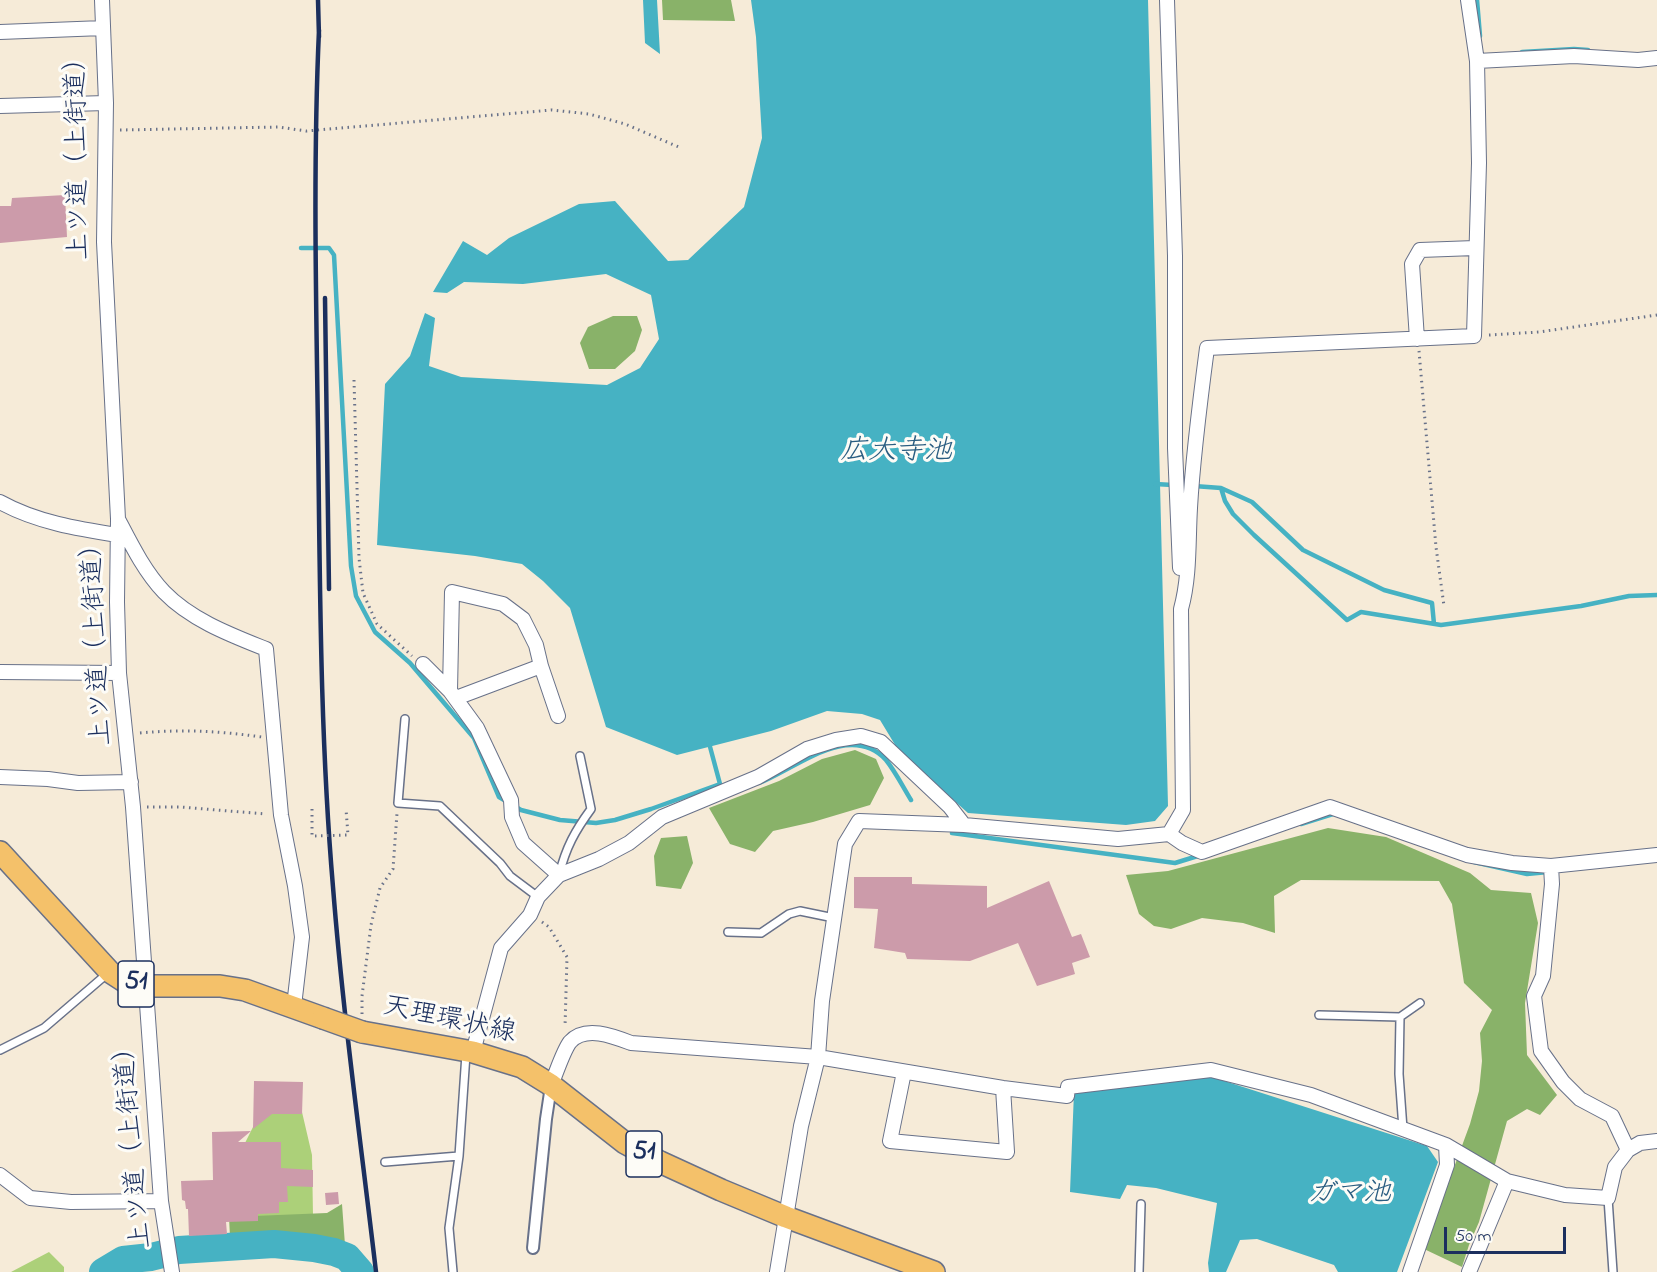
<!DOCTYPE html>
<html>
<head>
<meta charset="utf-8">
<style>
	body { margin:0 }
	#map { position:relative; width:1657px; height:1272px; overflow:hidden; background:#f6ebd8; font-family:"Indie Flower",sans-serif }
	canvas { display:block }
	.scale { position:absolute; left:1444px; top:1227px; width:122px; height:27px; box-sizing:border-box; border:3px solid #1b2f5e; border-top:0; padding-left:8px; font-size:18px; line-height:21px; white-space:nowrap; color:#1b2f5e; -webkit-text-stroke:4px #fdfcf7; paint-order:stroke }
</style>
</head>
<body>
<div id="map">
<canvas width="1657" height="1272"></canvas>
<div class="scale">50 m</div>
</div>
<script>
const ctx = document.querySelector('canvas').getContext('2d');
ctx.lineJoin = 'round';
function fillPath(path, color) { ctx.fillStyle = color; ctx.fill(path, 'evenodd'); }
function stroke(path, color, width, dash) { ctx.strokeStyle = color; ctx.lineWidth = width; ctx.lineCap = dash ? 'butt' : 'round'; ctx.setLineDash(dash || []); ctx.stroke(path); }
function label(font, color, halo, rows, align = 'center') {
  ctx.font = font + ' "Indie Flower","Klee One",sans-serif'; ctx.lineWidth = 6; ctx.setLineDash([]); ctx.textBaseline = 'middle'; ctx.strokeStyle = halo; ctx.fillStyle = color; for (const [text, x, y, turn = 0] of rows) {
    ctx.save(); ctx.translate(x, y); ctx.rotate((+turn || 0) * Math.PI / 180); ctx.textAlign = isNaN(turn) ? turn : align; if (halo) ctx.strokeText(text, 0, 0); ctx.fillText(text, 0, 0); ctx.restore();
  }
}
fillPath(new Path2D(`
	M261,1111L302,1112L312,1155L313,1216L233,1219L232,1169Z
	M49,1252L64,1267V1272H11Z`), '#acd079');
fillPath(new Path2D(`
	M662,0H731L735,21L663,20Z
	M613,316H637L642,330L635,351L615,369H589L580,343L588,327Z
	M855,750L876,759L884,778L870,805L813,822L773,831L755,852L730,844L709,808L779,781L822,759Z
	M1328,828L1386,837L1470,873L1491,890L1531,893L1538,923L1525,1003L1527,1055L1557,1095L1540,1115L1527,1109L1507,1121L1479,1222L1469,1245L1462,1267L1424,1249L1470,1124L1479,1091L1482,1061L1480,1033L1492,1010L1464,983L1452,904L1439,881L1301,880L1274,896L1275,933L1243,923L1202,918L1171,929L1154,926L1139,914L1126,875L1168,871Z
	M687,836L693,863L681,889L656,886L654,856L661,838Z
	M342,1204L345,1245L310,1234L230,1237L229,1217L327,1213Z`), '#89b269');
fillPath(new Path2D(`
	M643,0H657L660,54L645,43Z
	M751,0H1148L1168,806L1155,821L1126,825L968,813L900,753L880,720L862,714L827,711L771,731L677,755L606,727L570,608L543,581L522,564L475,556L377,545L385,384L410,356L425,313L435,318L429,366L461,377L607,385L640,368L659,339L651,295L606,274L523,284L464,282L447,293L433,292L463,241L487,255L509,238L579,204L615,201L668,261L688,260L744,207L762,138L756,37Z
	M1212,1077L1427,1146L1438,1162L1397,1272H1338L1334,1265L1257,1239L1240,1240L1226,1272H1209L1208,1263L1217,1203L1156,1188L1127,1185L1120,1199L1070,1192L1074,1092Z`), '#46b2c3');
stroke(new Path2D(`
	M1477,0L1480,36
	M1522,52L1574,49L1588,50
	M301,248H329L334,255L351,566L356,596L375,632L410,663L474,738L499,797L521,810L560,820L596,823L615,820L651,809L720,784L709,743
	M1155,484L1173,485
	M1194,486L1221,488L1252,502L1303,550L1384,590L1432,603L1434,624
	M1221,488L1225,501L1233,514L1254,535L1347,620L1361,612L1441,625L1581,606L1629,596L1657,595
	M759,783C795,769 850,721 886,760C895,771 903,787 911,800
	M1301,824L1336,813
	M952,833L1175,863L1201,855
	M1474,862L1527,874L1548,872`), '#46b2c3', 4.5);
stroke(new Path2D(`
	M103,1272L123,1260L151,1257L179,1250L274,1244L314,1248L334,1252L347,1257L360,1272`), '#46b2c3', 28);
fillPath(new Path2D(`
	M65,195L67,237L0,243V206H11L12,198Z
	M854,877H912V884L987,886V908L1049,881L1072,937L1081,934L1090,957L1072,963L1075,974L1037,986L1018,943L970,961L907,959L905,953L874,948L878,909L854,908Z
	M254,1081L303,1082L302,1114H272L253,1129Z
	M251,1131L238,1142H281V1168L313,1170V1187L287,1186L288,1202H279V1213L258,1214V1221L226,1222L227,1234L189,1236L188,1209H186L185,1201L182,1200L181,1181L213,1180L212,1132Z
	M338,1192L339,1204L326,1205L325,1193Z`), '#cc9baa');
const service = new Path2D(`
	M405,719L398,803L440,806L500,863L510,876L538,897
	M559,875C566,847 575,831 591,809L580,756
	M728,932L761,933L789,914L800,911L834,918
	M1319,1015L1400,1017L1420,1003
	M1400,1017L1399,1074L1403,1129
	M0,1050L44,1028L108,973
	M385,1162L459,1156
	M1608,1198L1613,1272
	M453,1272L449,1228L459,1156L466,1054
	M1139,1272L1141,1204`);
const pedestrian = new Path2D(`
	M533,1248L546,1119L551,1086`);
const minor = new Path2D(`
	M102,0L106,103L104,242L118,519L117,602L119,673L133,807L161,1201L172,1272
	M1167,0L1175,256V448L1180,568
	M1468,0L1477,61
	M0,32L103,28
	M0,106L106,103
	M1417,339L1412,264L1420,250L1475,248
	M0,502C36,522 78,529 118,535
	M119,521C132,546 145,572 164,592C191,620 231,635 266,649L281,815L295,886L302,937L294,1006
	M423,664L450,691L477,728L511,800L512,817L523,843L559,875
	M0,672L119,673
	M450,691L452,592L503,604L523,619L536,645L541,666L558,716
	M456,698L541,666
	M0,777L48,779L78,783L131,782
	M1169,834L1182,843L1202,852L1330,807L1467,855L1512,863L1551,866L1657,855
	M473,1052L501,948L530,915L538,897L559,875L599,859L629,843L662,817L758,777L807,749L836,740L861,736L881,742L950,807L964,825
	M904,1072L890,1141L1007,1152L1003,1088
	M551,1085C556,1074 563,1051 570,1042C585,1025 613,1036 631,1043L818,1057L1003,1088L1067,1096L1068,1087L1211,1070L1311,1095L1446,1145L1507,1181L1565,1195L1608,1198L1615,1167L1628,1150L1612,1116L1580,1099L1563,1082L1541,1051L1534,996L1543,976L1552,884L1551,866
	M1628,1150L1640,1143L1657,1141
	M0,1175L30,1198L71,1202L161,1201
	M777,1272L801,1126L818,1057L822,1001L845,844L859,821L964,825L1118,839L1169,834L1183,810L1181,609C1190,576 1188,542 1190,508C1193,454 1200,401 1207,348L1474,336L1479,163L1477,61L1574,56L1638,60L1657,58
	M1410,1272L1447,1165L1446,1145
	M1469,1272L1507,1181`);
const primary = new Path2D(`
	M0,852L110,972L127,983L146,986H220L245,990L323,1018
	M362,1032L473,1052L522,1067L551,1085L625,1143L660,1162L721,1190L786,1217L934,1272`);
stroke(service, '#687189', 10);
stroke(pedestrian, '#687189', 14);
stroke(minor, '#687189', 16);
stroke(primary, '#687189', 24);
stroke(new Path2D(`
	M120,130L279,127L306,131L552,110L589,114L625,124L681,148
	M1489,335L1539,332L1657,315
	M1419,351L1436,547L1444,606
	M354,380L359,558L363,593L377,624L412,656
	M140,733C184,729 218,731 262,737
	M147,807H180L266,814
	M542,922L549,927L567,957L565,1027
	M362,1014V996L371,925L380,888L393,869L397,813`), '#687189', 3, [1.5, 4.5]);
stroke(service, '#fff', 7);
stroke(pedestrian, '#fff', 10);
stroke(minor, '#fff', 14);
stroke(primary, '#f4c16a', 21);
stroke(new Path2D(`
	M318,0L319,37
	M319,30C313,163 316,297 318,430C320,582 320,735 333,887C343,1015 361,1144 376,1272
	M325,298L329,589`), '#1b2f5e', 4.5);
const primaryBridge = new Path2D(`
	M323,1018L362,1032`);
stroke(primaryBridge, '#687189', 24, []);
stroke(new Path2D(`
	M312,809V836L348,835L346,809`), '#687189', 3, [1.5, 4.5]);
stroke(primaryBridge, '#f4c16a', 21);
for (const [x, y, w] of [
	[136,984,36],
	[644,1154,36]
]) { const box = new Path2D(); box.roundRect(x - w / 2, y - 23, w, 46, 4.5); ctx.fillStyle = '#fdfcf7'; ctx.fill(box); stroke(box, '#1b2f5e', 1.5); }
label('bold 26px', '#1b2f5e', null, [
	["51",136,984],
	["51",644,1154]
]);
label('27px', '#1b2f5e', '#fdfcf7', [
	["上ツ道（上街道）",80,152,-91],
	["上ツ道（上街道）",99,638,-93],
	["天理環状線",449,1022,12],
	["上ツ道（上街道）",135,1141,-95]
]);
label('italic 28px', '#2a5d81', '#fdfcf7', [
	["広大寺池",896,453],
	["ガマ池",1349,1195]
]);
</script>
</body>
</html>
